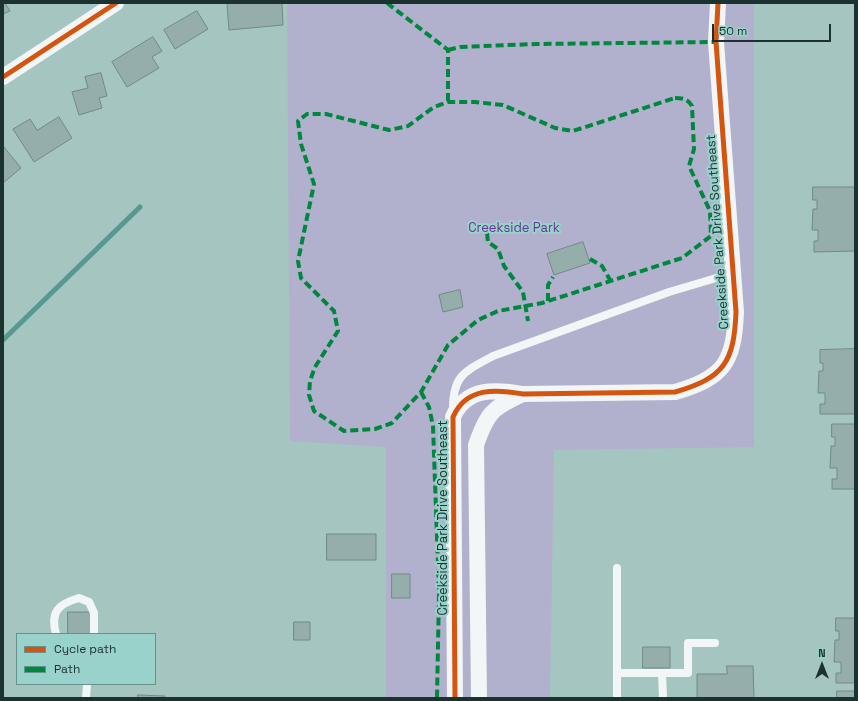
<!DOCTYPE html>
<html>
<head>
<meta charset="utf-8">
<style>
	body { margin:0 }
	#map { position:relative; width:858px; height:701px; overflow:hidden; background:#a5c5c0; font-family:"Space Grotesk",sans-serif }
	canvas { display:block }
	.frame { position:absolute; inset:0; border:4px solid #1b3230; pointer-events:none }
	.legend { position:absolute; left:16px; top:633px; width:140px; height:52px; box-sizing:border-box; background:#98d2ca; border:1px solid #66928c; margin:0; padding:5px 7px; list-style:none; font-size:12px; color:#1b3230 }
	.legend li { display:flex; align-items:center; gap:8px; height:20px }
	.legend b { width:20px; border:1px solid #66928c }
	.north { position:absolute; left:802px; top:645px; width:40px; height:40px; -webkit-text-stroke:3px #98d2ca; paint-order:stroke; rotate:0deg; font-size:11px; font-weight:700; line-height:16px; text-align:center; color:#1b3230 }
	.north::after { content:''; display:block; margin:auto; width:14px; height:18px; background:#1b3230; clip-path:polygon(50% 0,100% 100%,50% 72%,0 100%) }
	.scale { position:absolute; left:712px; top:24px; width:119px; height:18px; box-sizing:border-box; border:2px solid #1b3230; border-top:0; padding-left:5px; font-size:12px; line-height:14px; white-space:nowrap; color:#1b3230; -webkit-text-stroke:3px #98d2ca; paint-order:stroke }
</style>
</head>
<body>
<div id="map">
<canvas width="858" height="701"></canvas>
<div class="frame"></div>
<ul class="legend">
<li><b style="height:5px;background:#d45510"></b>Cycle path</li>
<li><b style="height:5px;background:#00873e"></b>Path</li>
</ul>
<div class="north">N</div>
<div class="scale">50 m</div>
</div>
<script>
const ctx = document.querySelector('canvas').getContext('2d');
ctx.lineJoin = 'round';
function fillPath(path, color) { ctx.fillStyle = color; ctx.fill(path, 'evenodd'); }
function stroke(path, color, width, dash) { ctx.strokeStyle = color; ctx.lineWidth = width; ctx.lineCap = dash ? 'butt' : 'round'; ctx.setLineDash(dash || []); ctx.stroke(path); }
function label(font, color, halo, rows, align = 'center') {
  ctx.font = font + ' "Space Grotesk",sans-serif'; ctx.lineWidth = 4; ctx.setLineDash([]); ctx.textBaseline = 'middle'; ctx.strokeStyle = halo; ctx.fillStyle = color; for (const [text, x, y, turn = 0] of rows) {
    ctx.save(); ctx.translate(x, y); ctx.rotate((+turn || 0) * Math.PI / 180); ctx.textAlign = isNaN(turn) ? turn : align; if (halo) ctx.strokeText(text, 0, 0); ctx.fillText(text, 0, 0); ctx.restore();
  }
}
fillPath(new Path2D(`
	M287,3H754V447L554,450L550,698H386V447L290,441Z`), '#b1b1ce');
stroke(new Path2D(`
	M3,340L140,207`), '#579891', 5);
const building = new Path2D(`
	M3,3H5L10,11L3,14Z
	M240,3H282L283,25L229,30L227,4Z
	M197,11L208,29L175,49L164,30Z
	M153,37L162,51L152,57L159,68L127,87L112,62Z
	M101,73L107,96L99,98L102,108L79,115L72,92L88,88L85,77Z
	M59,117L72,138L34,162L13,129L30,119L37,130Z
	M3,146L21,168L3,183Z
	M813,187H855V251L814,252V241H818V230H812L813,209H817V200H813Z
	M583,242L590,263L554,275L547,254Z
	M460,290L463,307L443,312L439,295Z
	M855,349V414H820V404H825V393H818L819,371H823V363H820V350Z
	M832,424H855V489H832V479H837V468H830L831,446H835V437H832Z
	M327,534H376V560H327Z
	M392,574H410V598H392Z
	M68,612H91V634H68Z
	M836,618H855V683H836V673H841V662H834L835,640H839V631H836Z
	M294,622H310V640H294Z
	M643,647H670V668H643Z
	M727,666H753L754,698H697V674H727Z
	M837,691H855V698H837Z
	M138,695L165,696V698H138Z`);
fillPath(building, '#96aeab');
stroke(building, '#708a86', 1);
stroke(new Path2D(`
	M453,413C452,376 463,372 493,356L669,292L733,273
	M617,568V698
	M56,634C50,612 58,604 79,598L89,602L94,613V634
	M617,673H662L663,698
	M662,673H688V643H715
	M86,698L87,684`), '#f2f6f6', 8);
stroke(new Path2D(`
	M3,77L116,3
	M455,698L453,417C466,387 496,389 523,394L675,392C724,378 734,362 736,312L716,42L718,3
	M479,698L476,445C487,413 492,408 523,394`), '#f2f6f6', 16);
stroke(new Path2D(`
	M387,3L448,50V102
	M448,50L460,47L536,44L716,42
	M675,98C683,98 688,99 692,106L694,149L689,166L710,211L711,236L682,258L542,303L498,311L478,320L448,345L421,392L392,423L375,429L344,431L314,411L309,395L310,381L315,367L338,331L334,311L301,278L298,261L314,184L301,144L298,121L307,114H326L389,130L408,126L434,107L448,102H475L503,105L555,128L573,131Z
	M487,233L488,242L498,249L504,266L523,292L528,321
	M590,259L602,266L610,280
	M548,301V285L553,277
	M421,392L429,407L433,426L439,593L437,698`), '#00873e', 4, [8, 4]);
stroke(new Path2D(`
	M3,77L116,3
	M455,698L453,417C466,387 496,389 523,394L675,392C724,378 734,362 736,312L716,42L718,3`), '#d45510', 5);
label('13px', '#6b3398', '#98d2ca', [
	["Creekside Park",514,228]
]);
label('13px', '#1b3230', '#98d2ca', [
	["Creekside Park Drive Southeast",718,232,-94],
	["Creekside Park Drive Southeast",443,518,-90]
]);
</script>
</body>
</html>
